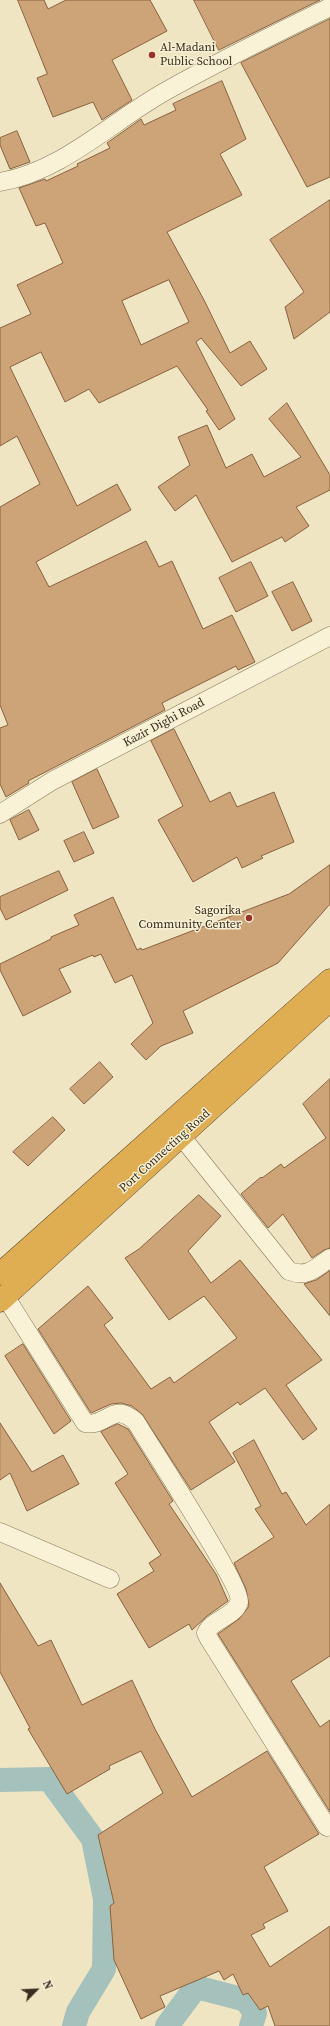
<!DOCTYPE html>
<html>
<head>
<meta charset="utf-8">
<style>
	body { margin:0 }
	#map { position:relative; width:330px; height:2026px; overflow:hidden; background:#efe5c3; font-family:"Source Serif 4",serif }
	canvas { display:block }
	.north { position:absolute; left:16px; top:1970px; width:40px; height:40px; -webkit-text-stroke:3px #f6efd2; paint-order:stroke; rotate:66deg; font-size:11px; font-weight:700; line-height:16px; text-align:center; color:#392d1e }
	.north::after { content:''; display:block; margin:auto; width:14px; height:18px; background:#392d1e; clip-path:polygon(50% 0,100% 100%,50% 72%,0 100%) }
</style>
</head>
<body>
<div id="map">
<canvas width="330" height="2026"></canvas>
<div class="north">N</div>
</div>
<script>
const ctx = document.querySelector('canvas').getContext('2d');
ctx.lineJoin = 'round';
function stroke(path, color, width, dash) { ctx.strokeStyle = color; ctx.lineWidth = width; ctx.lineCap = dash ? 'butt' : 'round'; ctx.setLineDash(dash || []); ctx.stroke(path); }
function fillPath(path, color) { ctx.fillStyle = color; ctx.fill(path, 'evenodd'); }
function label(font, color, halo, rows, align = 'center') {
  ctx.font = font + ' "Source Serif 4",serif'; ctx.lineWidth = 3; ctx.setLineDash([]); ctx.textBaseline = 'middle'; ctx.strokeStyle = halo; ctx.fillStyle = color; for (const [text, x, y, turn = 0] of rows) {
    ctx.save(); ctx.translate(x, y); ctx.rotate((+turn || 0) * Math.PI / 180); ctx.textAlign = isNaN(turn) ? turn : align; if (halo) ctx.strokeText(text, 0, 0); ctx.fillText(text, 0, 0); ctx.restore();
  }
}
stroke(new Path2D(`
	M0,1780L49,1779L93,1839L105,1899L104,1969L78,2012L74,2026
	M167,2026L196,1987L246,2000L255,2013L251,2026`), '#a5c1bb', 24);
const building = new Path2D(`
	M18,0H44L48,9L66,0H150L167,31L112,60L132,100L102,120L93,102L53,117L37,78L47,74Z
	M194,0H320L219,50Z
	M330,19V177L307,187L241,63Z
	M222,81L246,139L220,154L242,195L167,232L204,300L230,353L250,341L267,369L241,386L201,338L196,342L235,419L219,430L206,411L208,410L177,366L99,403L89,389L65,402L41,352L10,367L77,506L117,484L131,510L36,562L49,587L146,541L159,567L172,561L203,629L232,615L255,662L238,670L236,666L162,703L165,710L28,781L29,783L6,797L0,784V728L8,725L0,705V507L40,484L17,436L0,446V328L31,314L17,285L63,263L45,223L36,226L19,188L45,179L46,181L78,166L77,164L110,148L107,143L141,119L144,125L176,110L173,104ZM169,280L189,322L141,345L122,301Z
	M17,131L30,162L10,169L0,145V138Z
	M330,200V312L294,339L285,307L304,292L270,240Z
	M287,403L330,475V490L296,507L309,526L285,542L282,537L232,562L196,495L175,511L158,487L190,465L178,437L207,425L226,468L252,454L264,477L301,457L269,419Z
	M251,562L268,596L236,612L219,578Z
	M293,582L312,621L292,631L272,592Z
	M174,729L210,802L230,792L237,807L274,792L294,842L261,856L263,858L242,868L237,857L193,882L158,820L183,806L151,741Z
	M97,769L119,817L93,829L72,782Z
	M29,810L39,830L19,840L10,820Z
	M84,832L94,853L74,862L64,841Z
	M330,865V904L278,963L183,1011L193,1033L161,1046L146,1060L131,1044L153,1023L132,975L115,983L101,954L94,957L93,955L59,969L71,992L23,1016L0,970V964L51,939V937L79,925L74,915L113,897L137,950L141,948L142,950L289,894Z
	M59,871L68,890L6,920L0,908V897Z
	M100,1062L113,1077L84,1104L70,1089Z
	M330,1079V1248L324,1250L312,1258L283,1214L268,1228L241,1194L261,1177L262,1178L281,1164L284,1168L326,1138L303,1104Z
	M53,1117L65,1130L28,1166L13,1152Z
	M199,1195L221,1216L188,1251L211,1283L240,1260L322,1360L286,1385L317,1429L303,1440L265,1388L240,1405L238,1402L209,1422L235,1462L191,1490L142,1414L132,1406L121,1403L111,1404L91,1413L38,1329L88,1286L113,1318L104,1325L151,1389L170,1377L174,1383L237,1338L204,1296L169,1320L125,1258L139,1249Z
	M330,1271V1316L304,1284L316,1280Z
	M23,1344L71,1421L54,1434L5,1356Z
	M0,1423L32,1472L63,1455L79,1484L27,1511L10,1473L0,1480Z
	M118,1424L128,1429L166,1490L173,1501L169,1504L216,1574L228,1601L207,1616L192,1630L189,1624L149,1648L117,1594L154,1571L149,1563L161,1555L115,1483L128,1474L101,1432Z
	M254,1440L282,1494L286,1492L306,1525L330,1504V1656L291,1681L320,1727L330,1720V1812L218,1634L239,1619L249,1606L246,1589L234,1563L274,1537L255,1509L261,1506L233,1453Z
	M0,1583L38,1646L51,1640L82,1705L132,1680L155,1729L192,1797L267,1751L319,1834L264,1867L288,1911L263,1924L265,1928L251,1935L270,1967L330,1926V2026H275L268,2006L260,2010L248,1993L243,1995L233,1974L224,1980L219,1971L160,1996L165,2007L141,2019L114,1960L110,1906L114,1903L98,1835L163,1793L141,1751L109,1766L110,1769L67,1794L28,1729L30,1728L0,1672Z`);
fillPath(building, '#cda378');
stroke(building, '#88623f', 1);
const street = new Path2D(`
	M0,182C63,171 112,121 166,91C219,61 275,34 330,7
	M0,814L52,781L330,636
	M181,1136L289,1271C307,1278 316,1268 330,1258
	M5,1296L85,1423C106,1428 113,1400 136,1422C149,1444 243,1588 239,1602C235,1617 212,1619 206,1633L209,1639L327,1827
	M0,1532L110,1579`);
const highway = new Path2D(`
	M0,1274L330,980
	M0,1301L330,1000`);
stroke(street, '#897759', 19);
stroke(highway, '#57442e', 23);
stroke(street, '#f9f2d6', 18);
stroke(highway, '#dfae52', 22);
for (const [x, y, r, color] of [
	[152,55,4,"#993229"],
	[249,918,4,"#993229"]
]) { const dot = new Path2D(); dot.arc(x, y, r, 0, 2 * Math.PI); ctx.fillStyle = color; ctx.fill(dot); stroke(dot, '#f6efd2', 1.5); }
label('12px', '#392d1e', '#f6efd2', [
	["Al-Madani",160,48],
	["Public School",160,62],
	["Sagorika",241,911,"right"],
	["Community Center",241,925,"right"]
], 'left');
label('12px', '#392d1e', '#f6efd2', [
	["Kazir Dighi Road",164,723,-28],
	["Port Connecting Road",165,1151,-42]
]);
</script>
</body>
</html>
